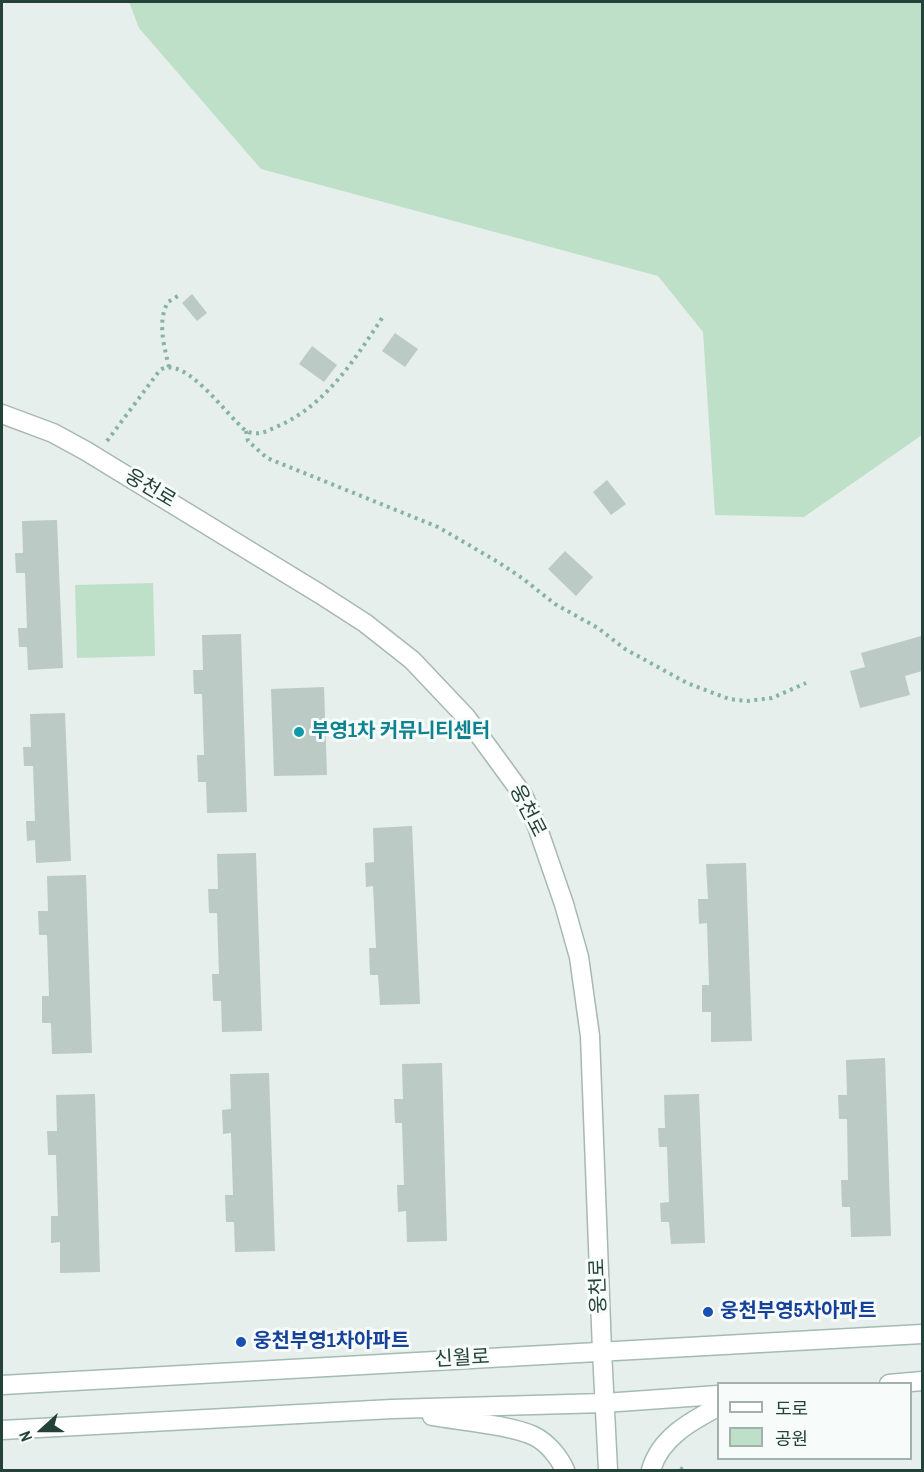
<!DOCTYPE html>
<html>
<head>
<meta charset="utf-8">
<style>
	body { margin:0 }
	#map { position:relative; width:924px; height:1472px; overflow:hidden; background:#e6efeb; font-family:"Archivo Narrow","Noto Sans KR",sans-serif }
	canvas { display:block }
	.frame { position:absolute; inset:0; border:3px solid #24423a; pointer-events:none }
	.legend { position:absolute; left:717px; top:1382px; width:195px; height:78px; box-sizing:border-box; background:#f7fbf9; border:2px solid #a3b1ad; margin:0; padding:8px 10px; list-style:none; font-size:18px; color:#24423a }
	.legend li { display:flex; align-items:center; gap:12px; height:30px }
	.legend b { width:30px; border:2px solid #a3b1ad }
	.north { position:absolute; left:12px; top:1400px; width:60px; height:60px; -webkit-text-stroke:4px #f7fbf9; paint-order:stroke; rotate:249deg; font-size:16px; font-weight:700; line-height:24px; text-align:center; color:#24423a }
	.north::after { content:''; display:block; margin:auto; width:21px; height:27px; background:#24423a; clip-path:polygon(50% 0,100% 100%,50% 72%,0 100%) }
</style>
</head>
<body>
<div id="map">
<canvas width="924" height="1472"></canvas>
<div class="frame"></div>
<ul class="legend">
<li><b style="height:8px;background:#fff"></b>도로</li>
<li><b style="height:16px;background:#bfe0c8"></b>공원</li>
</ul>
<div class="north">N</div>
</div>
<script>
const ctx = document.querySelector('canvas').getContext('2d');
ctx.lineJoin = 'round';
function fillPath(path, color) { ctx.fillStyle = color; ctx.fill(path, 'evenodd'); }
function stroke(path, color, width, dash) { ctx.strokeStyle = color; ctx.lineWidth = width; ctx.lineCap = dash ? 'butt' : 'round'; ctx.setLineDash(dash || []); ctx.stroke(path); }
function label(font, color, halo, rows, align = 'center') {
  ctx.font = font + ' "Archivo Narrow","Noto Sans KR",sans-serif'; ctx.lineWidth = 6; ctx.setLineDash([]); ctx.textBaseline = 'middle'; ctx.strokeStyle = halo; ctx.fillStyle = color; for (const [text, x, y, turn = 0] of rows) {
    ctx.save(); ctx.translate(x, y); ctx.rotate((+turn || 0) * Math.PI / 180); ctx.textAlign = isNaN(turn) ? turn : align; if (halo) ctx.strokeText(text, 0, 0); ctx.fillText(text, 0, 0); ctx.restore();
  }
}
fillPath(new Path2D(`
	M129,2H922V435L804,517L715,515L703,332L658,276L261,169L139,28Z
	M153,583L155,656L77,658L75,585Z`), '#bfe0c8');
fillPath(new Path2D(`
	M192,294L207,313L197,321L182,303Z
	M395,333L418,349L405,367L382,351Z
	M312,346L337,365L324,382L299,364Z
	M607,480L626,504L611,515L593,492Z
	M57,520L63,668L28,670L27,647H19L18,628H27L25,573H16L15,553H23L22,521Z
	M565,551L593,577L576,596L548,569Z
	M241,634L247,812L207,813L206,782H198L197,755H204L202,694H194L193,670H203L202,635Z
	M921,636L922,671L905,676L910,695L860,708L850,671L865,667L861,653Z
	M324,687L327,775L274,776L271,689Z
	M65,713L71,861L36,863L35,840L27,841L26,821H35L33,766H24L23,747H31L30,714Z
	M412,826L420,1004L380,1005L378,975H370L369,948H376L373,886L366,887L365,863L374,862L373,828Z
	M256,853L262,1031L222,1032L221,1001H213L212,974H219L217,913H209L208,889H218L217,854Z
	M746,863L752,1041L711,1042V1012H702V985H709L707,923L699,924L698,899H708L706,864Z
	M86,875L92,1053L52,1054L51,1023H42V996H49L47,935H39L38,911H48L47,876Z
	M885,1058L891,1236L851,1237L850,1207H842L841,1180H848L847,1119H839L838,1095H847L846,1060Z
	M442,1063L447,1241L407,1242L406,1211L398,1212L397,1185H404L402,1123H395L394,1099H403L402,1064Z
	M269,1073L275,1251L235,1252L234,1222H226L225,1195H233L231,1133L223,1134L222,1110L231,1109L230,1074Z
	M95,1094L100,1272L60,1273V1242L51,1243V1216H58L56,1155H48L47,1131H57L56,1095Z
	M699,1094L705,1243L671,1244L669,1222H661L660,1203L669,1202L667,1147H659L658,1128H665L664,1095Z`), '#bbcac4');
const street = new Path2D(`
	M2,414L53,433L86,451L320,594L365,623L412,660L466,717L523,795L537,826L564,904L579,957L590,1036L602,1351`);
const secondary = new Path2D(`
	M602,1351L608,1470
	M889,1384L922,1381
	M2,1385L922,1334
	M432,1416C460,1421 511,1425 534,1436C548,1443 559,1457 565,1470
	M2,1430L392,1409L604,1403L718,1395
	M651,1470C660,1438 691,1421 718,1407`);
stroke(street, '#a8b8b2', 21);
stroke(secondary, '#a4bbb3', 21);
stroke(new Path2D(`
	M169,367C164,346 157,321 168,302L181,294
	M246,431L248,441L267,458L438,527L498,562L522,578L555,604L598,628L625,649L687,683L729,699L747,701L772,698L806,683
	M107,441L160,370C185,354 227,416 246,431C258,436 265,432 276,427C326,406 355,359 384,315
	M680,1468L683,1470`), '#86b3a5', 4, [3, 4.5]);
stroke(street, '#fff', 18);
stroke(secondary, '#fff', 18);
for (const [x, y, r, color] of [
	[299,732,6,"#0f9aa8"],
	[708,1312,6,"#1a4fb4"],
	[241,1342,6,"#1a4fb4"]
]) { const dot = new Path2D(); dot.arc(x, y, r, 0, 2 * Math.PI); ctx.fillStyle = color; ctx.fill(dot); stroke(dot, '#f7fbf9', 2); }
label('20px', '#24423a', '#f7fbf9', [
	["웅천로",150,489,31],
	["웅천로",527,811,63],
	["웅천로",599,1286,-92],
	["신월로",462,1359,-3]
]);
label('bold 20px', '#0d838f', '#f7fbf9', [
	["부영1차 커뮤니티센터",311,732]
], 'left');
label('bold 20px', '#164399', '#f7fbf9', [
	["웅천부영5차아파트",720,1312],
	["웅천부영1차아파트",253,1342]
], 'left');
</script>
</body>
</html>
